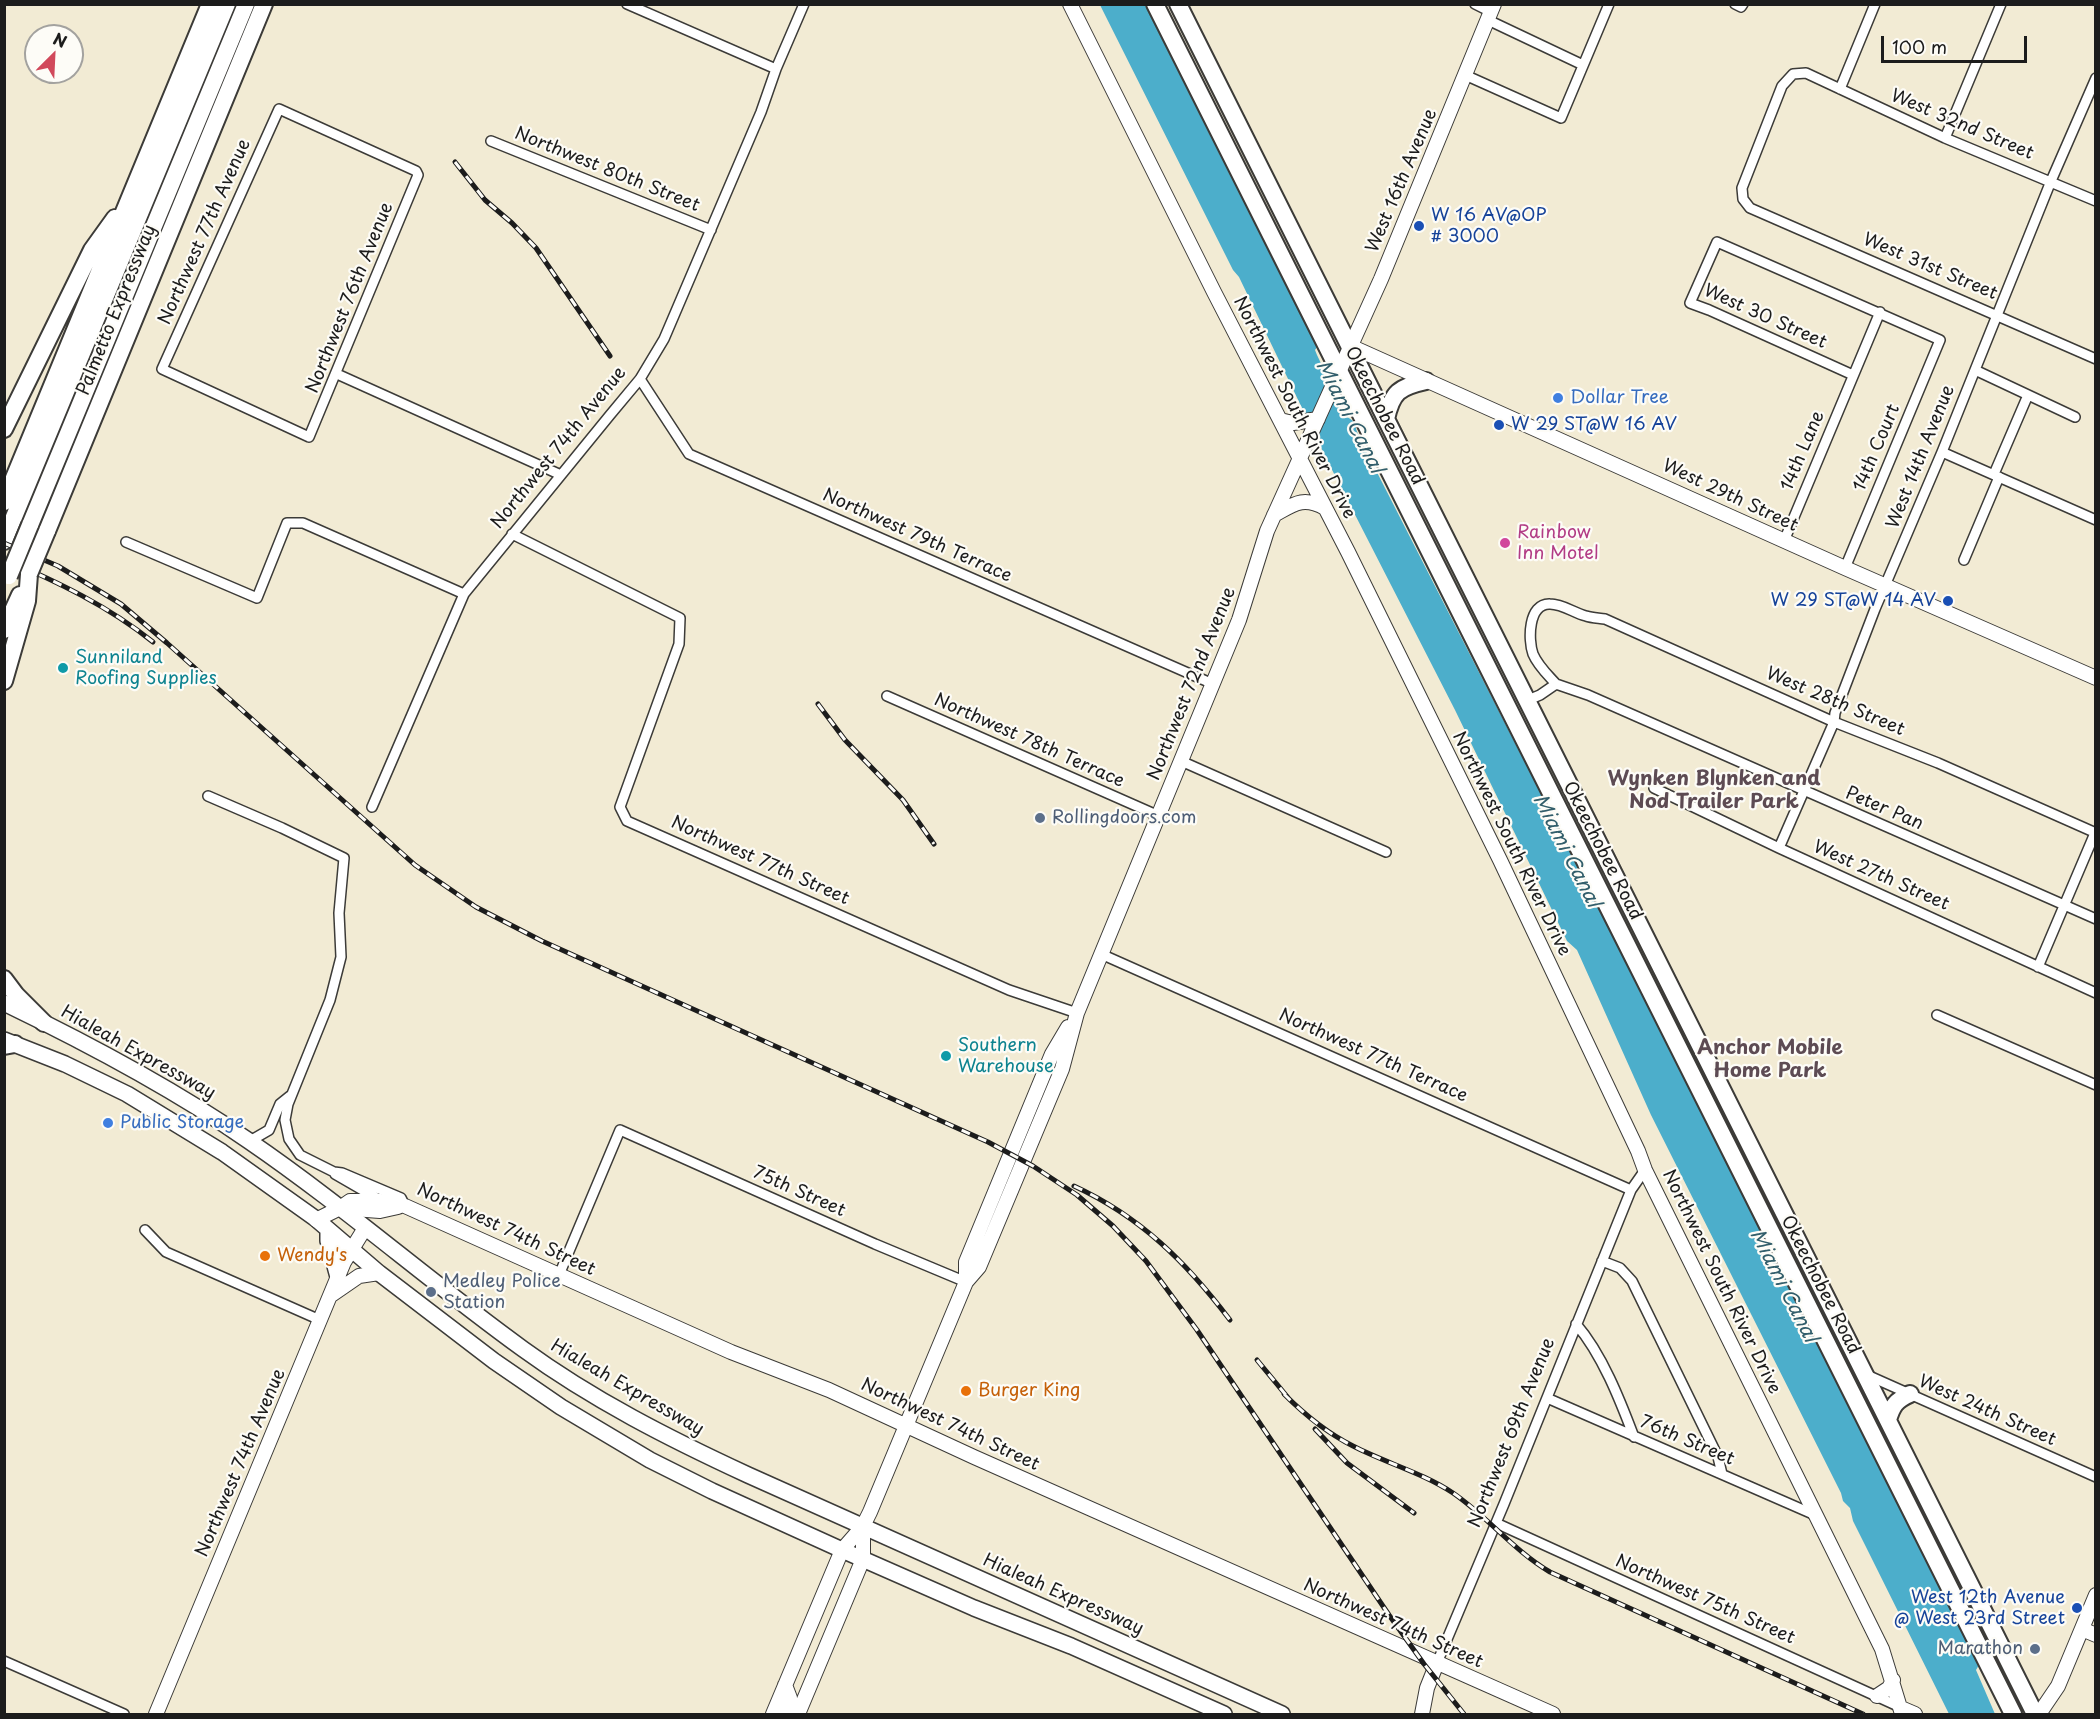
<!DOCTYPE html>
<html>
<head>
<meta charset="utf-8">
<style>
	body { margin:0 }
	#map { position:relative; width:2100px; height:1719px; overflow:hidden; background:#f2ebd4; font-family:"Playpen Sans",sans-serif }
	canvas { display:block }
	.frame { position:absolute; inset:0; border:6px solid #1c1c1c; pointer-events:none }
	.north { position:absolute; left:24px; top:24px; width:60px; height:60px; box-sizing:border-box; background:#fdfcf7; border:2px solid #a3a29f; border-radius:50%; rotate:24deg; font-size:16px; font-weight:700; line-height:24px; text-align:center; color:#1c1c1c }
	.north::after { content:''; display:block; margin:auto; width:21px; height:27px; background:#d1495b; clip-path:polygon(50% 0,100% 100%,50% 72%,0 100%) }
	.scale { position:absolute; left:1881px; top:36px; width:146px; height:27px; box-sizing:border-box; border:3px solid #1c1c1c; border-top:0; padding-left:8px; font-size:18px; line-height:21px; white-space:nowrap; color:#1c1c1c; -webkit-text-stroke:4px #fdfcf7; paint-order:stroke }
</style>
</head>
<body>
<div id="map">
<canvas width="2100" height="1719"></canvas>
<div class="frame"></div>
<div class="north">N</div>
<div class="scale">100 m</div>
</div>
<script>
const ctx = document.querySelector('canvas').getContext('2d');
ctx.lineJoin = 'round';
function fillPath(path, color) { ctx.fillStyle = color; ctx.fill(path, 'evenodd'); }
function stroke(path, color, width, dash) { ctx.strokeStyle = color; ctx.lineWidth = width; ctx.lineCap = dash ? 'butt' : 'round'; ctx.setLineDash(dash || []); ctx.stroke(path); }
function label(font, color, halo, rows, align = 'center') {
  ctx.font = font + ' "Playpen Sans",sans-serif'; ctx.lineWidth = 4.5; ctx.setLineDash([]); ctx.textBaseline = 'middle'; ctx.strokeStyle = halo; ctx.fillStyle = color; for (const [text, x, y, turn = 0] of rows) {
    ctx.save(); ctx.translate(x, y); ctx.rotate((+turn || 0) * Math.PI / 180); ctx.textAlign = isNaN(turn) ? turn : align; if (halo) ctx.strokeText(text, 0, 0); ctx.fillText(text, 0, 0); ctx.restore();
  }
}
fillPath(new Path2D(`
	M1100,5H1145L1317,347L1315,350L1317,355L1346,416L1356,423V429L1360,439L1585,880L1979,1665L1976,1670L1995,1714H1949L1869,1553L1853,1521L1850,1508L1843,1501L1841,1493L1651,1115L1577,950L1567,941L1455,710L1327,460L1239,277L1233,270Z`), '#4caecb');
const street = new Path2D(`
	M627,4L776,69
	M1475,4L1491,12
	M1735,4L1741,7L1743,4
	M1488,20L1583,65
	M1465,75L1561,118L1609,4
	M1840,89L1875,4
	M279,109L416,171L418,175L309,437L162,369Z
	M1945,138L2001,4
	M491,141L711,230
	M2096,201L1945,138L1806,73L1793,74L1782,86L1742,188L1743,199L1750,208L2096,359
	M1975,370L2075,417
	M337,374L561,475
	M640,379L689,454L1213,684
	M1942,452L2096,520
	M1994,474L2028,395
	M512,534L680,618L679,644L620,807L627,821L1009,990L1077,1013
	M1784,541L1880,312
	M126,542L257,598L287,523H303L464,594
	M1964,560L1999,477
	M1845,568L1940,340L1717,242L1690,303L1709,310L1853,375
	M1556,684C1548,675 1538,666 1533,654C1528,640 1528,603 1550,604C1563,604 1574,613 1586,616C1592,618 1599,618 1605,619L1834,722L1938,763L2096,833
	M1556,684L1588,695L2096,919
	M887,696L1159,816
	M1528,700L1540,695L1556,684
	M1181,761L1386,852
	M1654,788L1779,848L2096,993
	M208,796L282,828L344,858L339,913L341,957L330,1000L288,1104L285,1120L289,1139L300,1155L334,1172L342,1173L401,1198L405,1206
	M372,807L464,594L610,415L640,379L664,339L761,112L776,69L804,4
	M1779,848L1834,722L1835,713L1875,609L1942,452L2051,181L2096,78
	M1101,954L1631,1190
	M2038,967L2095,833
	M1937,1015L2096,1085
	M250,1141L269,1130L280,1104L290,1096
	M335,1174L380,1200
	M145,1230L166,1252L320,1320
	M1602,1261L1620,1268L1632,1281L1718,1457L1722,1474
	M559,1275L620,1130L875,1244L966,1282
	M1576,1324C1602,1354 1620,1400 1634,1437
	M1867,1375L2096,1477
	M1547,1398L1815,1515
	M1496,1523L1900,1707
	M4,1661L124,1714
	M1437,1663L1504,1504L1631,1190L1645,1170`);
const secondary = new Path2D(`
	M1070,4L1214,292L1348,552L1500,860L1638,1151L1645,1170L1882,1649L1902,1714
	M1350,346L1845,568L2096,678
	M1280,420L1293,423L1318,419
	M1274,515C1294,504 1303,496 1325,508
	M340,1208L380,1211L398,1207
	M316,1220L340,1208L350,1201H381L405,1206L731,1352L829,1390L974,1457L1553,1714
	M966,1282L979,1267L1062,1069L1077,1013L1239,620L1267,531L1381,279L1494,4
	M330,1296L359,1276L379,1273
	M2082,1629L2096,1635
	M785,1685L790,1698L787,1714
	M1877,1696L1889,1688L1893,1680
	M1901,1708L1915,1714
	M156,1714L344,1262L365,1228
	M773,1714L842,1550L863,1526L870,1512L966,1282V1262L1052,1054L1068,1027
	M798,1714L863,1559V1526
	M1422,1714L1427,1688L1437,1663
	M2039,1714L2058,1686L2096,1595`);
const primary = new Path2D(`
	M4,1003C89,1044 172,1088 249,1141C344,1206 430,1282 523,1349C593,1400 670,1439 748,1475L1282,1714
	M4,1040L65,1064L127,1094L222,1152L316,1219L379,1273L494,1361L561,1407L650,1460L712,1491L842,1550L974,1608L1071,1646L1224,1714
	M328,1230V1241L334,1252L335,1266L338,1277`);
const highway = new Path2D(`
	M1155,4L2013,1714
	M1178,4L2035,1714
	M1386,419C1392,392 1399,387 1426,381
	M4,429L92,250L115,218
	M4,502L210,4
	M30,525L246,4
	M47,531L264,4
	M4,541L227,4
	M4,630L20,595
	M4,681L27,601L29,574
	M4,979L16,995L44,1023
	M4,1046L15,1044
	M1888,1420C1892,1406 1896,1400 1910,1394`);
stroke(street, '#3c3b38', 12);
stroke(secondary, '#3c3b38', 16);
stroke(primary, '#3c3b38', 18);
stroke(highway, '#3c3b38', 20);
stroke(street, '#fff', 9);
stroke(secondary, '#fff', 14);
stroke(primary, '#fff', 15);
stroke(highway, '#fff', 16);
const rail = new Path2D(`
	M455,162L485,200L512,223L536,248L610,356
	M4,543L58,566L121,604L167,643L415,865L476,907L542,941L988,1142L1033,1166L1077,1195L1113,1226L1146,1261L1197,1330L1389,1615L1424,1664L1464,1714
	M4,559C58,582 108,606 153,642
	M818,704L845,740L903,800L934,844
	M1074,1186C1141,1217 1186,1262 1230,1320
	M1257,1360L1290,1400
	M1284,1394C1305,1415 1327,1433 1353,1446C1386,1463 1423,1473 1453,1493C1488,1517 1513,1550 1550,1572L1863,1714
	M1315,1429L1347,1463L1414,1513`);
stroke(rail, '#1c1c1c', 5);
stroke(rail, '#fdfcf7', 3, [9]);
const highwayBridge = new Path2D(`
	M29,574L47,531
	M9,576L30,525`);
stroke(highwayBridge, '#3c3b38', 20, []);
stroke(highwayBridge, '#fff', 16);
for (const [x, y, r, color] of [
	[1419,226,6,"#1a4fb4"],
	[1558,398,6,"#3f7fe0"],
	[1499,425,6,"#1a4fb4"],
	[1505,543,6,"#d1479c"],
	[1948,601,6,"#1a4fb4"],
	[63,668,6,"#0f9aa8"],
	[1040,818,6,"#5c6f8a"],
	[946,1056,6,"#0f9aa8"],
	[108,1123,6,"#3f7fe0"],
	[265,1256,6,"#e8710a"],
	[431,1292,6,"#5c6f8a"],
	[966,1391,6,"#e8710a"],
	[2077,1608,6,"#1a4fb4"],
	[2035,1649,6,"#5c6f8a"]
]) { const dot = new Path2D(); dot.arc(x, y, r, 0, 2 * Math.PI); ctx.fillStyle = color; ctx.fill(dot); stroke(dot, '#fdfcf7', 2); }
label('18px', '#1c1c1c', '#fdfcf7', [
	["West 32nd Street",1962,125,23],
	["Northwest 80th Street",607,170,22],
	["West 16th Avenue",1402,181,-67],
	["Northwest 77th Avenue",205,232,-66],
	["West 31st Street",1930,267,23],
	["Northwest 76th Avenue",350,298,-68],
	["Palmetto Expressway",117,310,-68],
	["West 30 Street",1765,317,24],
	["Northwest South River Drive",1294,408,63],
	["Okeechobee Road",1384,416,63],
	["Northwest 74th Avenue",559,448,-51],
	["14th Court",1877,448,-67],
	["14th Lane",1803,451,-67],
	["West 14th Avenue",1921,457,-68],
	["West 29th Street",1730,496,25],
	["Northwest 79th Terrace",917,536,24],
	["Northwest 72nd Avenue",1192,684,-68],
	["West 28th Street",1835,702,23],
	["Northwest 78th Terrace",1029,741,24],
	["Peter Pan",1884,809,23],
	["Northwest South River Drive",1511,844,64],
	["Okeechobee Road",1602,851,63],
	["Northwest 77th Street",760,861,24],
	["West 27th Street",1881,876,24],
	["Hialeah Expressway",138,1053,29],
	["Northwest 77th Terrace",1373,1056,24],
	["75th Street",799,1192,24],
	["Northwest 74th Street",506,1230,25],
	["Northwest South River Drive",1721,1282,64],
	["Okeechobee Road",1820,1285,63],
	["Hialeah Expressway",627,1388,30],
	["West 24th Street",1987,1411,24],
	["Northwest 74th Street",950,1425,25],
	["Northwest 69th Avenue",1512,1433,-68],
	["76th Street",1687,1441,23],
	["Northwest 74th Avenue",241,1463,-67],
	["Hialeah Expressway",1063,1595,24],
	["Northwest 75th Street",1705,1600,24],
	["Northwest 74th Street",1393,1624,24]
]);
label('18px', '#164399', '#fdfcf7', [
	["W 16 AV@OP",1431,216],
	["# 3000",1431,237],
	["W 29 ST@W 16 AV",1511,425],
	["W 29 ST@W 14 AV",1936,601,"right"],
	["West 12th Avenue",2065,1598,"right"],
	["@ West 23rd Street",2065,1619,"right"]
], 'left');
label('18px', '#366cbe', '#fdfcf7', [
	["Dollar Tree",1570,398],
	["Public Storage",120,1123]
], 'left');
label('18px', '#b23c85', '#fdfcf7', [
	["Rainbow",1517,533],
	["Inn Motel",1517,554]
], 'left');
label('18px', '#0d838f', '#fdfcf7', [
	["Sunniland",75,658],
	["Roofing Supplies",75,679],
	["Southern",958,1046],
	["Warehouse",958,1067]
], 'left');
label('18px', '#4e5e75', '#fdfcf7', [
	["Rollingdoors.com",1052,818],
	["Medley Police",443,1282],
	["Station",443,1303],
	["Marathon",2023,1649,"right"]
], 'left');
label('18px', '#c56008', '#fdfcf7', [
	["Wendy's",277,1256],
	["Burger King",978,1391]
], 'left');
label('italic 20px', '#325e6b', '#fdfcf7', [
	["Miami Canal",1349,417,63],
	["Miami Canal",1566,851,63],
	["Miami Canal",1783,1286,63]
]);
label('bold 20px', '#5d4b53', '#fdfcf7', [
	["Wynken Blynken and",1714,779],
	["Nod Trailer Park",1714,802],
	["Anchor Mobile",1770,1048],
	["Home Park",1770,1071]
]);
</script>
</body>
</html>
